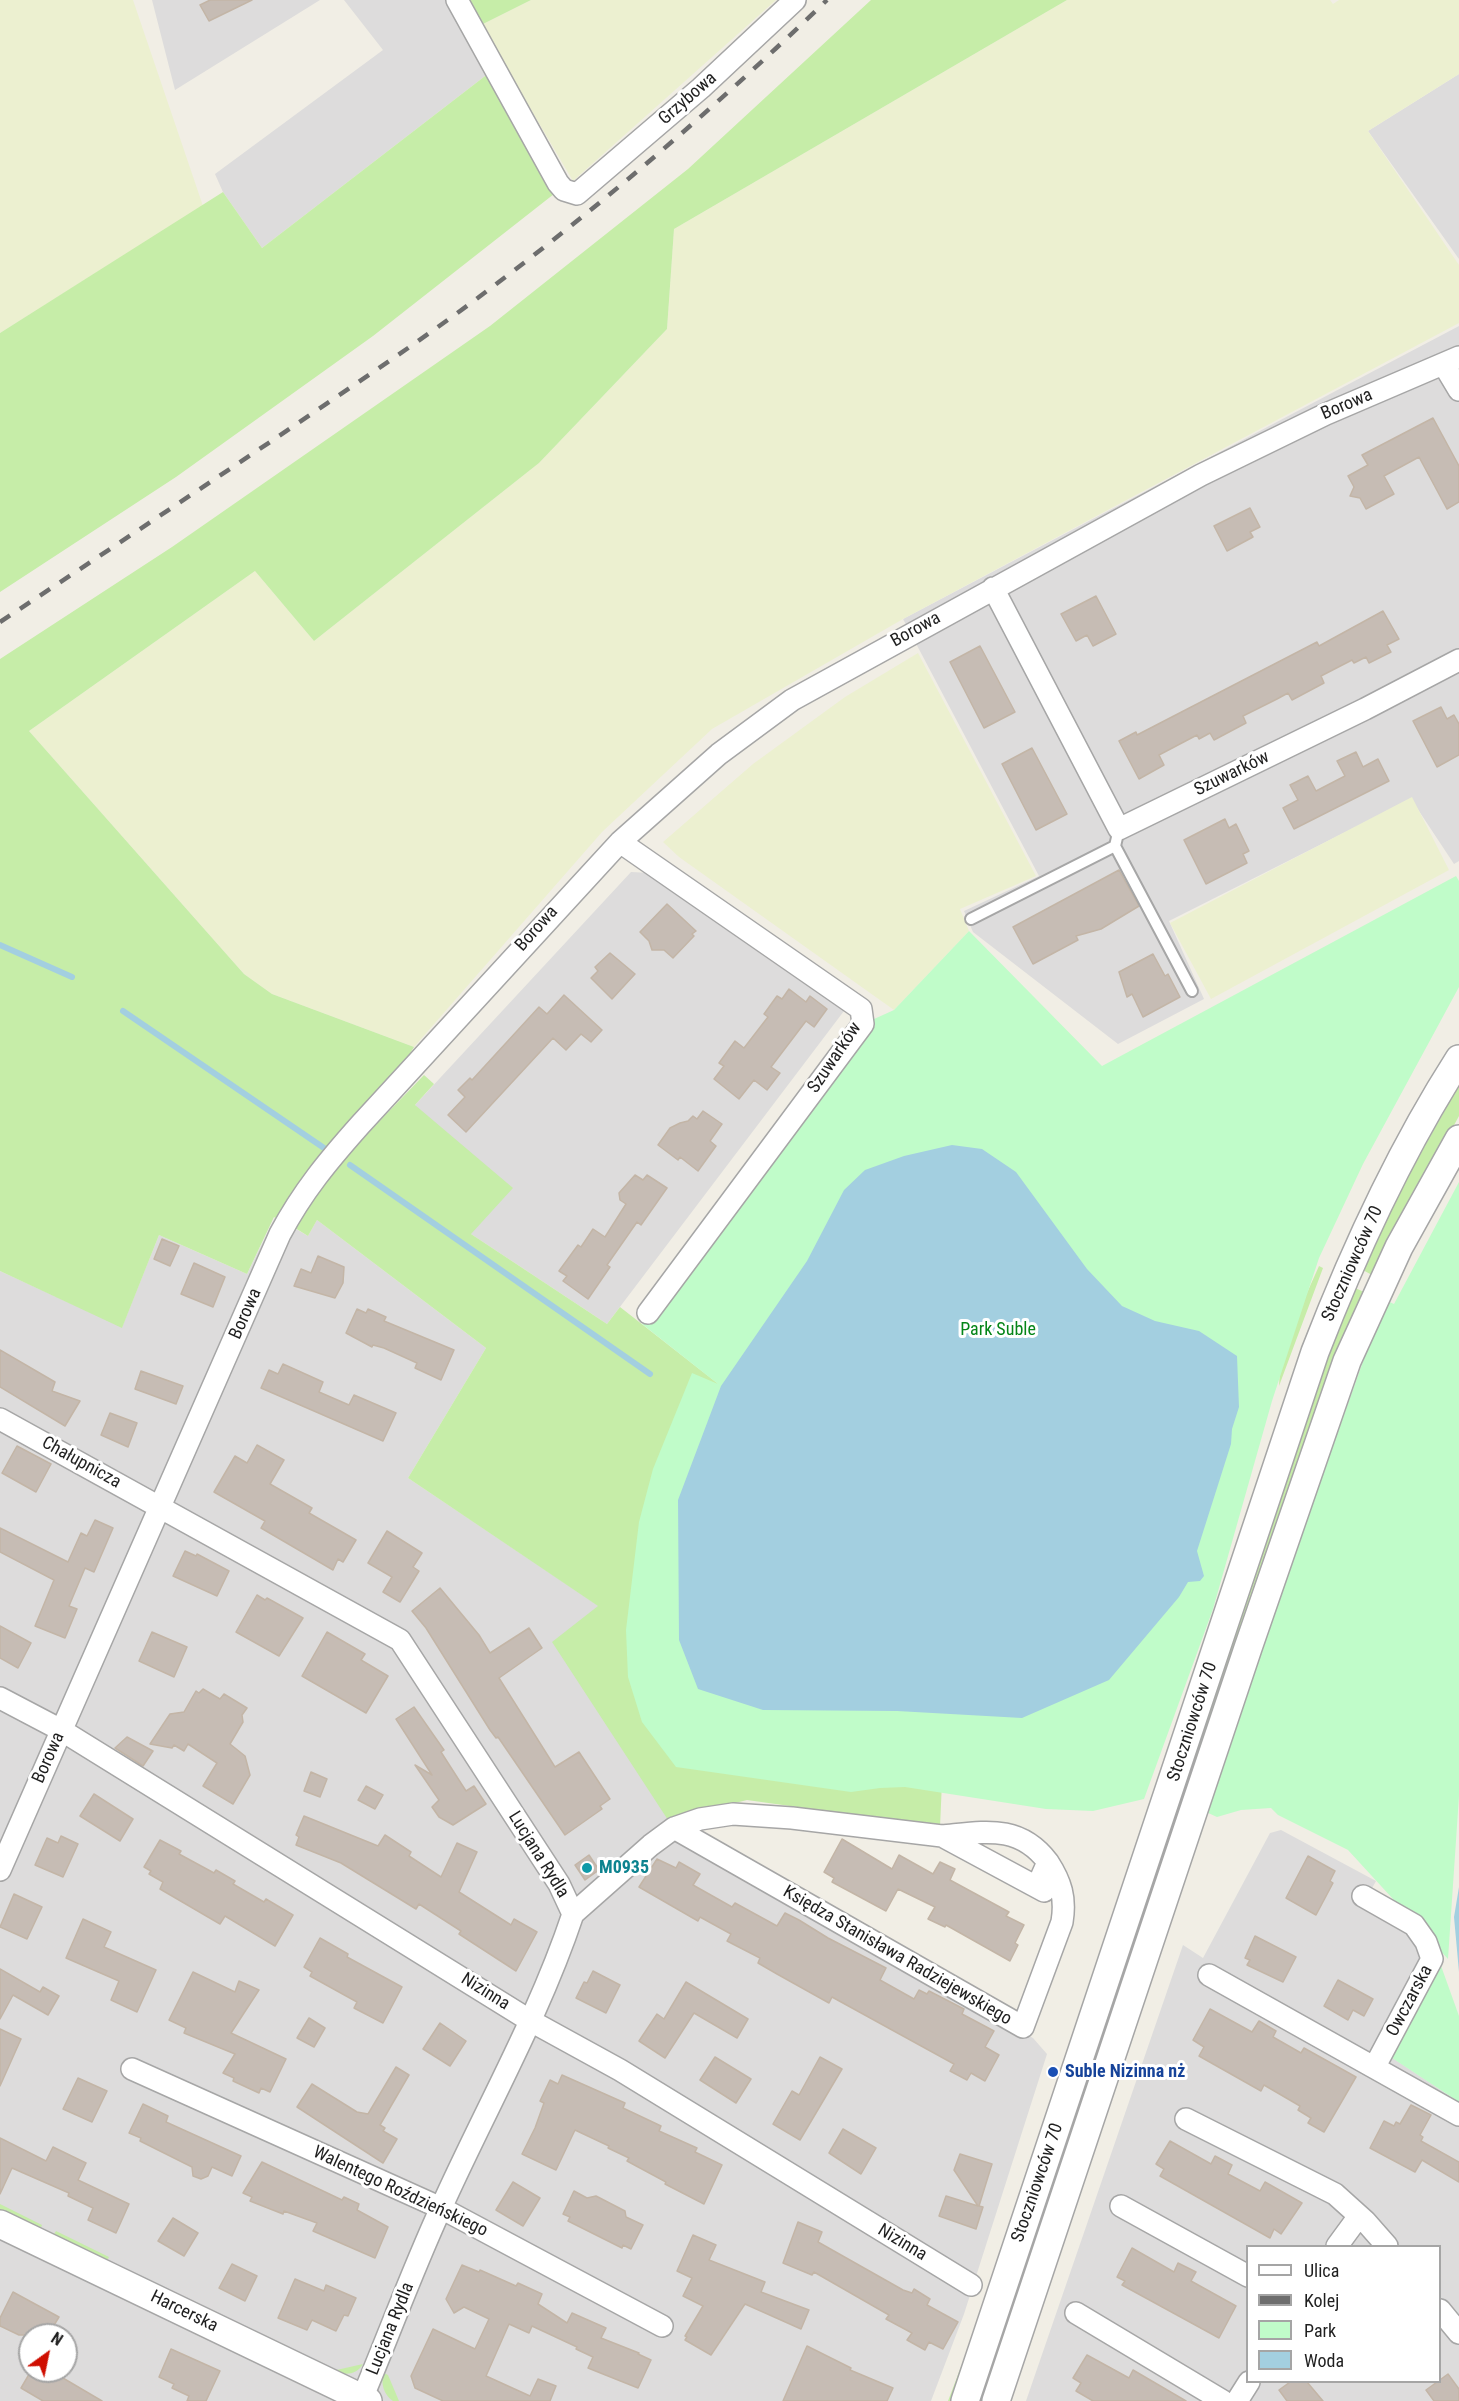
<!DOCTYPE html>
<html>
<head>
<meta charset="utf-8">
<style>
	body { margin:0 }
	#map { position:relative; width:1459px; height:2401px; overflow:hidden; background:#f1eee5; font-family:"Roboto Condensed",sans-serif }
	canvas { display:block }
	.legend { position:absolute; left:1246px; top:2245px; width:195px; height:138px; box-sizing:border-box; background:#fff; border:2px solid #a5a5a5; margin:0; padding:8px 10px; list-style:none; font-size:18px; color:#1f1f1f }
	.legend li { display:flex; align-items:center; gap:12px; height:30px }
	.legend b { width:30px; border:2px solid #a5a5a5 }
	.north { position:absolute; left:18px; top:2323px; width:60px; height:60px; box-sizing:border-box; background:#fff; border:2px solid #a5a5a5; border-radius:50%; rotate:33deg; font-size:16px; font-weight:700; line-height:24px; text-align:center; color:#1f1f1f }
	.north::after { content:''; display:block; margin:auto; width:21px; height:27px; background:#cf0e00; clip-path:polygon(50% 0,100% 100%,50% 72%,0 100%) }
</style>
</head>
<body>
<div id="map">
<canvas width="1459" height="2401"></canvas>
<ul class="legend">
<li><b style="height:8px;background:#fff"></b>Ulica</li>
<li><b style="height:8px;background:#6d6d6d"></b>Kolej</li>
<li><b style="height:16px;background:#c0fcc9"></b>Park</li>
<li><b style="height:16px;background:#a3cfe0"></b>Woda</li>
</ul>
<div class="north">N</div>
</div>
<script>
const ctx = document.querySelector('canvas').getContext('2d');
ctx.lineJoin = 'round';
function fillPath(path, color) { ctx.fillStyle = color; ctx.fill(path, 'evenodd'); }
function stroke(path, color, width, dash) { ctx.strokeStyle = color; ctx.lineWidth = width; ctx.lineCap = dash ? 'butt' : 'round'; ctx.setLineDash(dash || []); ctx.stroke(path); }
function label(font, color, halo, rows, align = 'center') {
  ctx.font = font + ' "Roboto Condensed",sans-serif'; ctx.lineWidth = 6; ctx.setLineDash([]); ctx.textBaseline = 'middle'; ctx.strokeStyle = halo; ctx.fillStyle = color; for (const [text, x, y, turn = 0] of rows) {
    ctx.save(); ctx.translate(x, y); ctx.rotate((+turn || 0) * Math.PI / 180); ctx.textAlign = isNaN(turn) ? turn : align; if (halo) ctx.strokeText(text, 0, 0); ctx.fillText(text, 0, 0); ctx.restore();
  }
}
fillPath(new Path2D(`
	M152,0H320L175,90Z
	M344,0H467L489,73L262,248L223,192L215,174L383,50Z
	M1459,74V259L1368,131Z
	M1459,326V861L1454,864L1411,799L1169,921L1204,999L1118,1044L973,932L964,911L1039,876L903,619Z
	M631,872L651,873L847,1007L607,1324L471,1234L415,1105Z
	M275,1217L308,1236L317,1220L486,1348L408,1478L599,1606L674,1828L978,2010L1033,2038L1047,2054L964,2314L931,2401H0V1271L122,1327L159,1235L247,1274ZM30,2335H66V2371H30Z
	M1281,1830L1376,1881L1371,1890L1416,1932L1423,1961L1376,2047L1459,2102V2401H1026L1183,1945L1203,1958L1270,1833ZM1248,2246H1440V2382H1248Z`), '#dddcdc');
fillPath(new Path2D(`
	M0,0H133L203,206L0,333Z
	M531,0H776L573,181L481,25Z
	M1067,0H1330L1333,4L1339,0H1459V74L1368,131L1459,265V323L903,619L712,729L602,832L414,1047L272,994L244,974L29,731L255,571L314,641L539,463L667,329L674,229Z
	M918,653L1036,876L960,909L969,931L894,1010L679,857L663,842L753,764L845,697Z
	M1412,797L1449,870L1211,999L1170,923Z`), '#ecf0d0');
fillPath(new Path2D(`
	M467,0H531L481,25Z
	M871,0H1067L674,229L667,329L539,463L314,641L255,571L29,731L244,974L272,994L414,1047L398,1073L279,1220L274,1217L247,1274L159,1235L122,1328L0,1271V659L172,547L490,326L688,169Z
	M489,73L554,194L373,336L176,477L0,592V333L223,192L262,248Z
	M424,1075L434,1084L415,1105L513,1188L471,1234L607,1324L620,1307L721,1386L945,1714L940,1827L747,1800L668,1820L552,1642L598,1606L408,1478L486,1348L317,1220L308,1236L295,1228C329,1170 378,1123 424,1075Z
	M1459,1085V1116L1372,1275L1361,1269L1395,1199Z
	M1319,1266L1323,1268L1279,1386L1281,1351Z
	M1353,1287L1364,1292L1183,1808L1177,1806L1329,1353Z
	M1172,1820L1178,1822L1100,2056L1094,2054Z
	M1090,2065L1096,2068L1019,2295H1013Z
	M0,2204L42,2225L40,2230L0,2210Z
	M56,2231L109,2257L107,2261L53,2236Z
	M987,2298L953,2401H948Z
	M1008,2311L1014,2314L984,2401H978Z
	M363,2364C356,2376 344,2375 332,2371Z
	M384,2373L388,2375L399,2401H393C384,2395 380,2383 384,2373Z`), '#c6eda8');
fillPath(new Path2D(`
	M1456,876L1459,881V987L1363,1164L1319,1258L1272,1401L1213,1609L1144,1799L1093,1811L1046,1809L905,1787L880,1788L851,1792L676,1767L642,1722L628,1677L626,1630L639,1522L653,1469L692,1373L718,1384L642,1324L863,1024L894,1010L969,931L1102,1066Z
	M1459,1182V1796L1448,1959L1348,1850L1278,1815L1271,1808L1241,1810L1217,1817L1206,1812L1277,1602L1385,1300L1394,1304Z
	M1440,1963L1459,2016V2102L1389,2056Z`), '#c0fcc9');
fillPath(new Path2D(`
	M952,1145L982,1149L1016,1172L1087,1269L1122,1306L1155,1321L1199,1331L1237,1356L1239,1407L1232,1429L1231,1444L1197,1551L1204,1576L1200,1581L1188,1582L1179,1597L1109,1680L1022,1718L897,1711L763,1710L698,1689L679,1640L678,1500L721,1386L807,1261L844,1190L865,1170L904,1156Z
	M1459,1887V1972L1454,1917Z`), '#a3cfe0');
stroke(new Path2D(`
	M0,945L72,977
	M123,1011L324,1148
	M350,1165L650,1374`), '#a3cfe0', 6);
const building = new Path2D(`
	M210,0H252L209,21L200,5Z
	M1433,418L1459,466V502L1447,509L1419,457L1384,476L1394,494L1366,509L1360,498L1350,496L1354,487L1348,476L1368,465L1362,455Z
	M1250,508L1260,527L1250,532L1253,537L1227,551L1214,526Z
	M1096,596L1116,634L1093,646L1087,635L1076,641L1061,614Z
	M1383,611L1399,639L1387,645L1391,652L1369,663L1366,657L1354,663L1352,660L1321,676L1324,683L1292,700L1288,693L1277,699L1243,716L1246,723L1214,740L1210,733L1199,739L1197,735L1159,755L1164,765L1139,779L1119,741L1136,732L1137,735L1317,642L1319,646Z
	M980,646L1015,712L984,728L950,662Z
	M1441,707L1447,719L1454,715L1459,724V755L1437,767L1413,721Z
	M1032,748L1067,814L1036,830L1002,764Z
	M1356,752L1363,767L1378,759L1389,781L1294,829L1283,808L1298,800L1290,785L1308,776L1316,791L1345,776L1337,761Z
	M1225,819L1229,828L1236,824L1249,851L1243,854L1247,863L1206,884L1184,840Z
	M1119,870L1139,906L1101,929L1076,936L1078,940L1033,964L1013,927Z
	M667,904L696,931L692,934L694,936L673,958L664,950H652L649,941L640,932Z
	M610,953L635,974L612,999L591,978L598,971L595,967Z
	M1153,954L1165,976L1168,974L1180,997L1143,1017L1132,994L1127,997L1119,972Z
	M789,989L806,1002L810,996L827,1009L814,1027L806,1021L771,1067L780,1073L767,1090L754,1080L739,1099L714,1079L724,1066L719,1063L735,1041L744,1048L768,1017L764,1014L777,996L782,999Z
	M564,995L602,1030L591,1042L581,1034L566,1050L553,1038L466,1132L448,1115L465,1097L458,1090L470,1078L472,1080L539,1007L547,1014Z
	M703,1111L722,1124L710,1141L716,1146L698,1171L680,1157L678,1160L658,1145L670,1128L680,1123L688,1121L693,1116L697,1119Z
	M635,1175L643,1180L647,1175L667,1188L641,1225L637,1222L607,1265L610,1267L588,1299L563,1281L567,1276L559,1271L578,1245L581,1247L593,1229L605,1237L626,1204L620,1200L619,1193Z
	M162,1239L179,1246L170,1266L154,1259Z
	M318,1256L344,1267L343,1283L335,1298L294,1286L301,1269L311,1273Z
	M194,1263L225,1277L213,1307L181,1294Z
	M357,1309L366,1313L368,1309L386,1317L384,1321L454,1350L441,1380L415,1368L417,1363L384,1348L373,1345L372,1347L346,1333Z
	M0,1350L55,1382L52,1391L80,1401L65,1426L0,1387Z
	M283,1364L323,1382L319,1392L349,1405L354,1395L396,1413L383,1441L261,1388L269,1370L278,1374Z
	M141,1371L183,1386L176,1404L135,1389Z
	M110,1413L137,1423L128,1447L101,1435Z
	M257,1445L284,1460L270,1484L312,1508L309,1513L356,1540L343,1562L338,1559L333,1570L261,1528L265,1521L214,1492L235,1456L247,1463Z
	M17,1446L51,1464L36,1492L2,1473Z
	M95,1520L113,1528L94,1572L85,1568L69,1606L77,1609L65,1638L35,1626L54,1580L0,1552V1528L68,1562L81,1533L87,1536Z
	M387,1531L422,1553L413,1567L419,1571L400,1602L383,1592L392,1577L368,1563Z
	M185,1551L196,1556L197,1554L229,1571L217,1596L173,1576Z
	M440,1588L479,1635L490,1653L529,1628L542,1648L499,1678L555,1767L579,1752L610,1799L600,1806L602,1809L565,1835L498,1737L496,1738L490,1730L426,1628L412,1611Z
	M257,1595L265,1600L267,1598L303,1618L279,1656L236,1632Z
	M0,1626L31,1643L18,1668L0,1658Z
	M152,1632L187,1647L174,1677L139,1661Z
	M327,1632L365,1654L361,1660L388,1676L366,1713L302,1676Z
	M203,1689L220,1699L224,1694L247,1708L242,1715L243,1722L230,1744L245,1756L250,1775L233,1804L203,1786L217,1763L188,1744L184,1751L174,1745L172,1748L150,1744L170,1714L184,1712L196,1691L199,1693Z
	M414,1707L444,1750L441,1752L466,1791L474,1786L486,1804L453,1825L439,1817L432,1807L439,1800L415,1765L432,1775L396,1719Z
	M127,1737L153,1751L143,1766L115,1748Z
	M311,1772L327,1779L320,1797L304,1791Z
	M366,1786L383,1795L375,1809L358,1800Z
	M94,1794L133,1819L120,1841L80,1816Z
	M304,1816L378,1846L385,1835L411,1852L409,1856L441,1877L457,1843L477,1852L459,1892L511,1925L514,1919L537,1932L516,1971L459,1934L461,1931L419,1904L416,1909L341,1863L296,1845L299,1837L296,1835Z
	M61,1836L78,1844L63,1877L35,1865L47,1838L58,1843Z
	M842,1839L892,1869L899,1855L933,1874L940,1862L955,1869L950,1880L1009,1912L1006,1916L1024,1925L1015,1943L1018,1945L1010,1961L946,1925L945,1927L928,1919L935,1907L898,1889L886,1911L832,1882L834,1878L824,1872Z
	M160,1840L181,1851L179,1854L214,1873L216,1870L235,1881L233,1884L264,1902L266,1899L293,1915L275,1946L225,1916L220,1924L160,1889L163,1882L149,1874L151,1871L144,1867Z
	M589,1855L599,1870L585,1880L575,1865Z
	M1308,1856L1335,1871L1330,1881L1333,1883L1316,1915L1286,1898Z
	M657,1859L676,1868L679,1862L700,1874L693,1885L732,1907L735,1903L777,1926L785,1913L799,1920L828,1938L886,1968L880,1980L914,1999L919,1990L927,1994L929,1991L964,2009L962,2014L994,2031L985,2047L999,2055L985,2081L971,2073L967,2080L950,2071L954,2064L832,1997L829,2003L777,1974L758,1963L760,1958L727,1941L731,1934L700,1917L698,1921L639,1887Z
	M14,1894L42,1907L27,1939L0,1927Z
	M83,1919L111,1932L104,1947L156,1970L137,2012L111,2000L119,1981L66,1958Z
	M1255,1936L1296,1957L1283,1982L1247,1965L1250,1960L1245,1958Z
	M320,1938L348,1954L347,1957L402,1987L383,2023L354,2008L357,2002L310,1976L312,1972L304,1967Z
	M0,1969L40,1992L43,1987L59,1996L48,2015L13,1995L0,2019Z
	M593,1971L620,1985L606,2013L576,1998L584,1982L587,1983Z
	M193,1972L235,1992L239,1981L259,1990L231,2033L286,2059L270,2092L261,2088L259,2093L233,2081L234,2078L223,2073L235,2054L184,2033L186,2028L169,2020Z
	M1338,1980L1373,1999L1364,2016L1353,2010L1348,2020L1324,2006Z
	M686,1982L748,2019L737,2038L694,2013L665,2058L639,2041L657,2014L664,2019Z
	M1210,2009L1252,2032L1259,2021L1276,2031L1273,2037L1301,2053L1304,2048L1356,2077L1324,2132L1308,2123L1311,2118L1298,2110L1300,2106L1264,2085L1261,2091L1199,2056L1204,2047L1193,2040Z
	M309,2018L325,2028L314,2047L297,2038Z
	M440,2023L466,2041L450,2066L423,2049Z
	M0,2029L21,2039L0,2086Z
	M715,2057L751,2079L736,2103L700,2080Z
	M820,2057L842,2069L800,2140L773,2124L792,2091L799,2095Z
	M396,2067L409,2075L380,2125L385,2128L383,2131L397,2139L383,2163L297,2107L312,2084L357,2112L368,2114Z
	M562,2075L625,2103L623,2108L661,2126L659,2131L697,2148L695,2152L722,2165L704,2204L665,2184L666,2182L627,2161L629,2158L608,2148L609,2146L575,2130L556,2170L522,2154L535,2128L544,2103L540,2101L550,2080L558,2084Z
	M78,2078L107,2091L92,2122L63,2109Z
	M143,2104L168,2116L166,2122L241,2156L232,2176L212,2167L208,2176L201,2179L193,2176L192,2167L140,2141L141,2138L129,2133Z
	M1411,2105L1431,2115L1420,2135L1423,2137L1421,2141L1459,2162V2182L1422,2160L1415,2172L1370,2148L1384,2121L1394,2126L1396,2122L1400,2124Z
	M843,2129L876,2148L861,2174L829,2153Z
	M0,2138L46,2161L53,2147L86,2163L78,2180L129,2204L116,2233L88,2220L93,2208L68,2196L69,2193L12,2168L0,2194Z
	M1170,2141L1211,2164L1215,2156L1232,2165L1228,2174L1260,2191L1265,2182L1302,2203L1281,2234L1274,2229L1270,2238L1160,2176L1164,2169L1156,2164Z
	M960,2154L992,2164L979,2206L983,2207L976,2229L939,2216L946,2196L978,2206L954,2170Z
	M262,2162L342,2200L344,2197L359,2204L357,2210L388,2227L375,2258L313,2231L317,2223L284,2211L283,2214L250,2201L252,2197L243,2193Z
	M513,2182L540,2198L523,2226L496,2210Z
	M574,2191L587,2198L596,2196L625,2211L626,2217L643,2225L631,2249L623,2245L622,2248L568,2221L570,2217L563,2214Z
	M173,2218L198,2233L184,2256L158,2241Z
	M798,2222L822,2232L818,2242L903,2290L912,2293L914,2289L930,2299L927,2305L958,2322L943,2349L929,2342L925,2350L907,2340L912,2333L886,2319L889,2315L814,2272L812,2275L783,2263Z
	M693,2235L716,2245L709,2260L765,2282L761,2292L809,2310L801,2329L745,2304L711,2355L685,2340L687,2337L685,2336L703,2306L683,2296L692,2278L677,2271Z
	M1132,2248L1174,2272L1178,2263L1196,2272L1191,2281L1236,2306L1219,2338L1122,2285L1125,2281L1117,2277Z
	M232,2264L257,2276L245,2301L219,2288Z
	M462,2265L479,2272L480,2270L516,2286L518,2283L542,2294L538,2304L567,2323L572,2313L606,2328L601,2338L639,2353L638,2354L651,2360L638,2388L588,2368L593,2357L576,2349L577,2347L532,2326L529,2333L509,2324L486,2376L530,2396L538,2379L556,2386L550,2401H443L415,2388L411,2376L433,2329L475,2349L489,2319L464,2307L454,2313L446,2299Z
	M295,2279L324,2291L326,2285L356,2298L348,2316L344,2315L336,2331L312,2320L307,2330L278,2318Z
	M13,2292L59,2317L48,2335H19L0,2326V2318Z
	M807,2346L851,2368L850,2370L893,2388L887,2401H783Z
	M171,2349L220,2371L206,2401H187L189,2396L172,2388L174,2384L159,2377Z
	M1087,2355L1129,2378L1133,2370L1186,2401H1093L1076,2391L1081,2383L1073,2378Z
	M31,2371H51L102,2401H43L21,2388Z
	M1448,2374L1459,2389V2401H1434L1426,2390Z
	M1290,2382H1307L1323,2401H1287L1279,2390Z`);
fillPath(building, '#c6bcb4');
stroke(building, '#c3b5a6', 1.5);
const service = new Path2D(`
	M1115,846L1192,991
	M971,919L1115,846L1119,829`);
const minor = new Path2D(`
	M457,0L558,183L564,190L577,194L701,88L795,0
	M1444,365L1459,390
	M993,588L1119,829L1365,709L1459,660
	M620,842L861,1009L863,1024L648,1313
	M0,1419L400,1640L559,1884L573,1914C539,2016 485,2110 441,2208C412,2271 388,2337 361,2401
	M0,1698L61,1730L529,2020L620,2070L971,2285
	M674,1828L700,1819L733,1814L792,1818L942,1836L1044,1891
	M942,1836C985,1832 1019,1824 1048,1862
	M0,1870L280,1234C303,1191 328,1161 360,1125L620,842L719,754L792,700L1201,475L1326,414L1459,357
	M1363,1896L1414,1925L1426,1942L1432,1959L1375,2066
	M573,1914L651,1845L674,1828L1023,2027L1062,1922C1066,1898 1061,1882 1048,1862L1040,1880L1033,1885
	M1209,1975L1459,2115
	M132,2069L441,2208L662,2326
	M1186,2119L1335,2194L1365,2221L1387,2246
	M1121,2206L1248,2276
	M1337,2246L1359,2216
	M1440,2310L1459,2333
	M1076,2313L1223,2401
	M1237,2401L1249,2382`);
const tertiary = new Path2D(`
	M0,2224L368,2401
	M965,2401L1315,1352C1354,1251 1400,1151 1459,1059
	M996,2401L1248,1648L1347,1361L1399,1247L1459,1139`);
stroke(service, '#a6a6a6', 14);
stroke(minor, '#a6a6a6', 24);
stroke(tertiary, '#a6a6a6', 30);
stroke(service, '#fff', 10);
stroke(minor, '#fff', 21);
stroke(tertiary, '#fff', 27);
stroke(new Path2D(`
	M0,622C91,562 182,501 273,440C342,393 412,347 479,297C601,206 717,106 827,0`), '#6d6d6d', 4.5, [12, 12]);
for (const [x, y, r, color] of [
	[587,1868,6,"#0f9aa8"],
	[1053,2072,6,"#1a4fb4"]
]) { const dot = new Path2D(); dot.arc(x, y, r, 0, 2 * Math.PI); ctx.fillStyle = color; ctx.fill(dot); stroke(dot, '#fff', 2); }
label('18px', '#1f1f1f', '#fff', [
	["Grzybowa",688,99,-41],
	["Borowa",1347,405,-23],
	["Borowa",916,630,-29],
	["Szuwarków",1232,774,-26],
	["Borowa",537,929,-48],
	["Szuwarków",835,1058,-56],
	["Stoczniowców 70",1353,1264,-66],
	["Borowa",246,1314,-66],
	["Chałupnicza",81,1463,29],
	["Stoczniowców 70",1193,1722,-72],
	["Borowa",49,1758,-66],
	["Lucjana Rydla",538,1855,58],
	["Księdza Stanisława Radziejewskiego",897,1956,30],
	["Nizinna",485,1992,32],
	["Owczarska",1410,2001,-62],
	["Stoczniowców 70",1038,2183,-71],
	["Walentego Roździeńskiego",400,2192,25],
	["Nizinna",902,2243,31],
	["Harcerska",184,2312,26],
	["Lucjana Rydla",391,2329,-68]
]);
label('18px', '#058519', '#fff', [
	["Park Suble",998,1330]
]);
label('bold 18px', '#0d838f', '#fff', [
	["M0935",599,1868]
], 'left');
label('bold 18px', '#164399', '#fff', [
	["Suble Nizinna nż",1065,2072]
], 'left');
</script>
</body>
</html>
